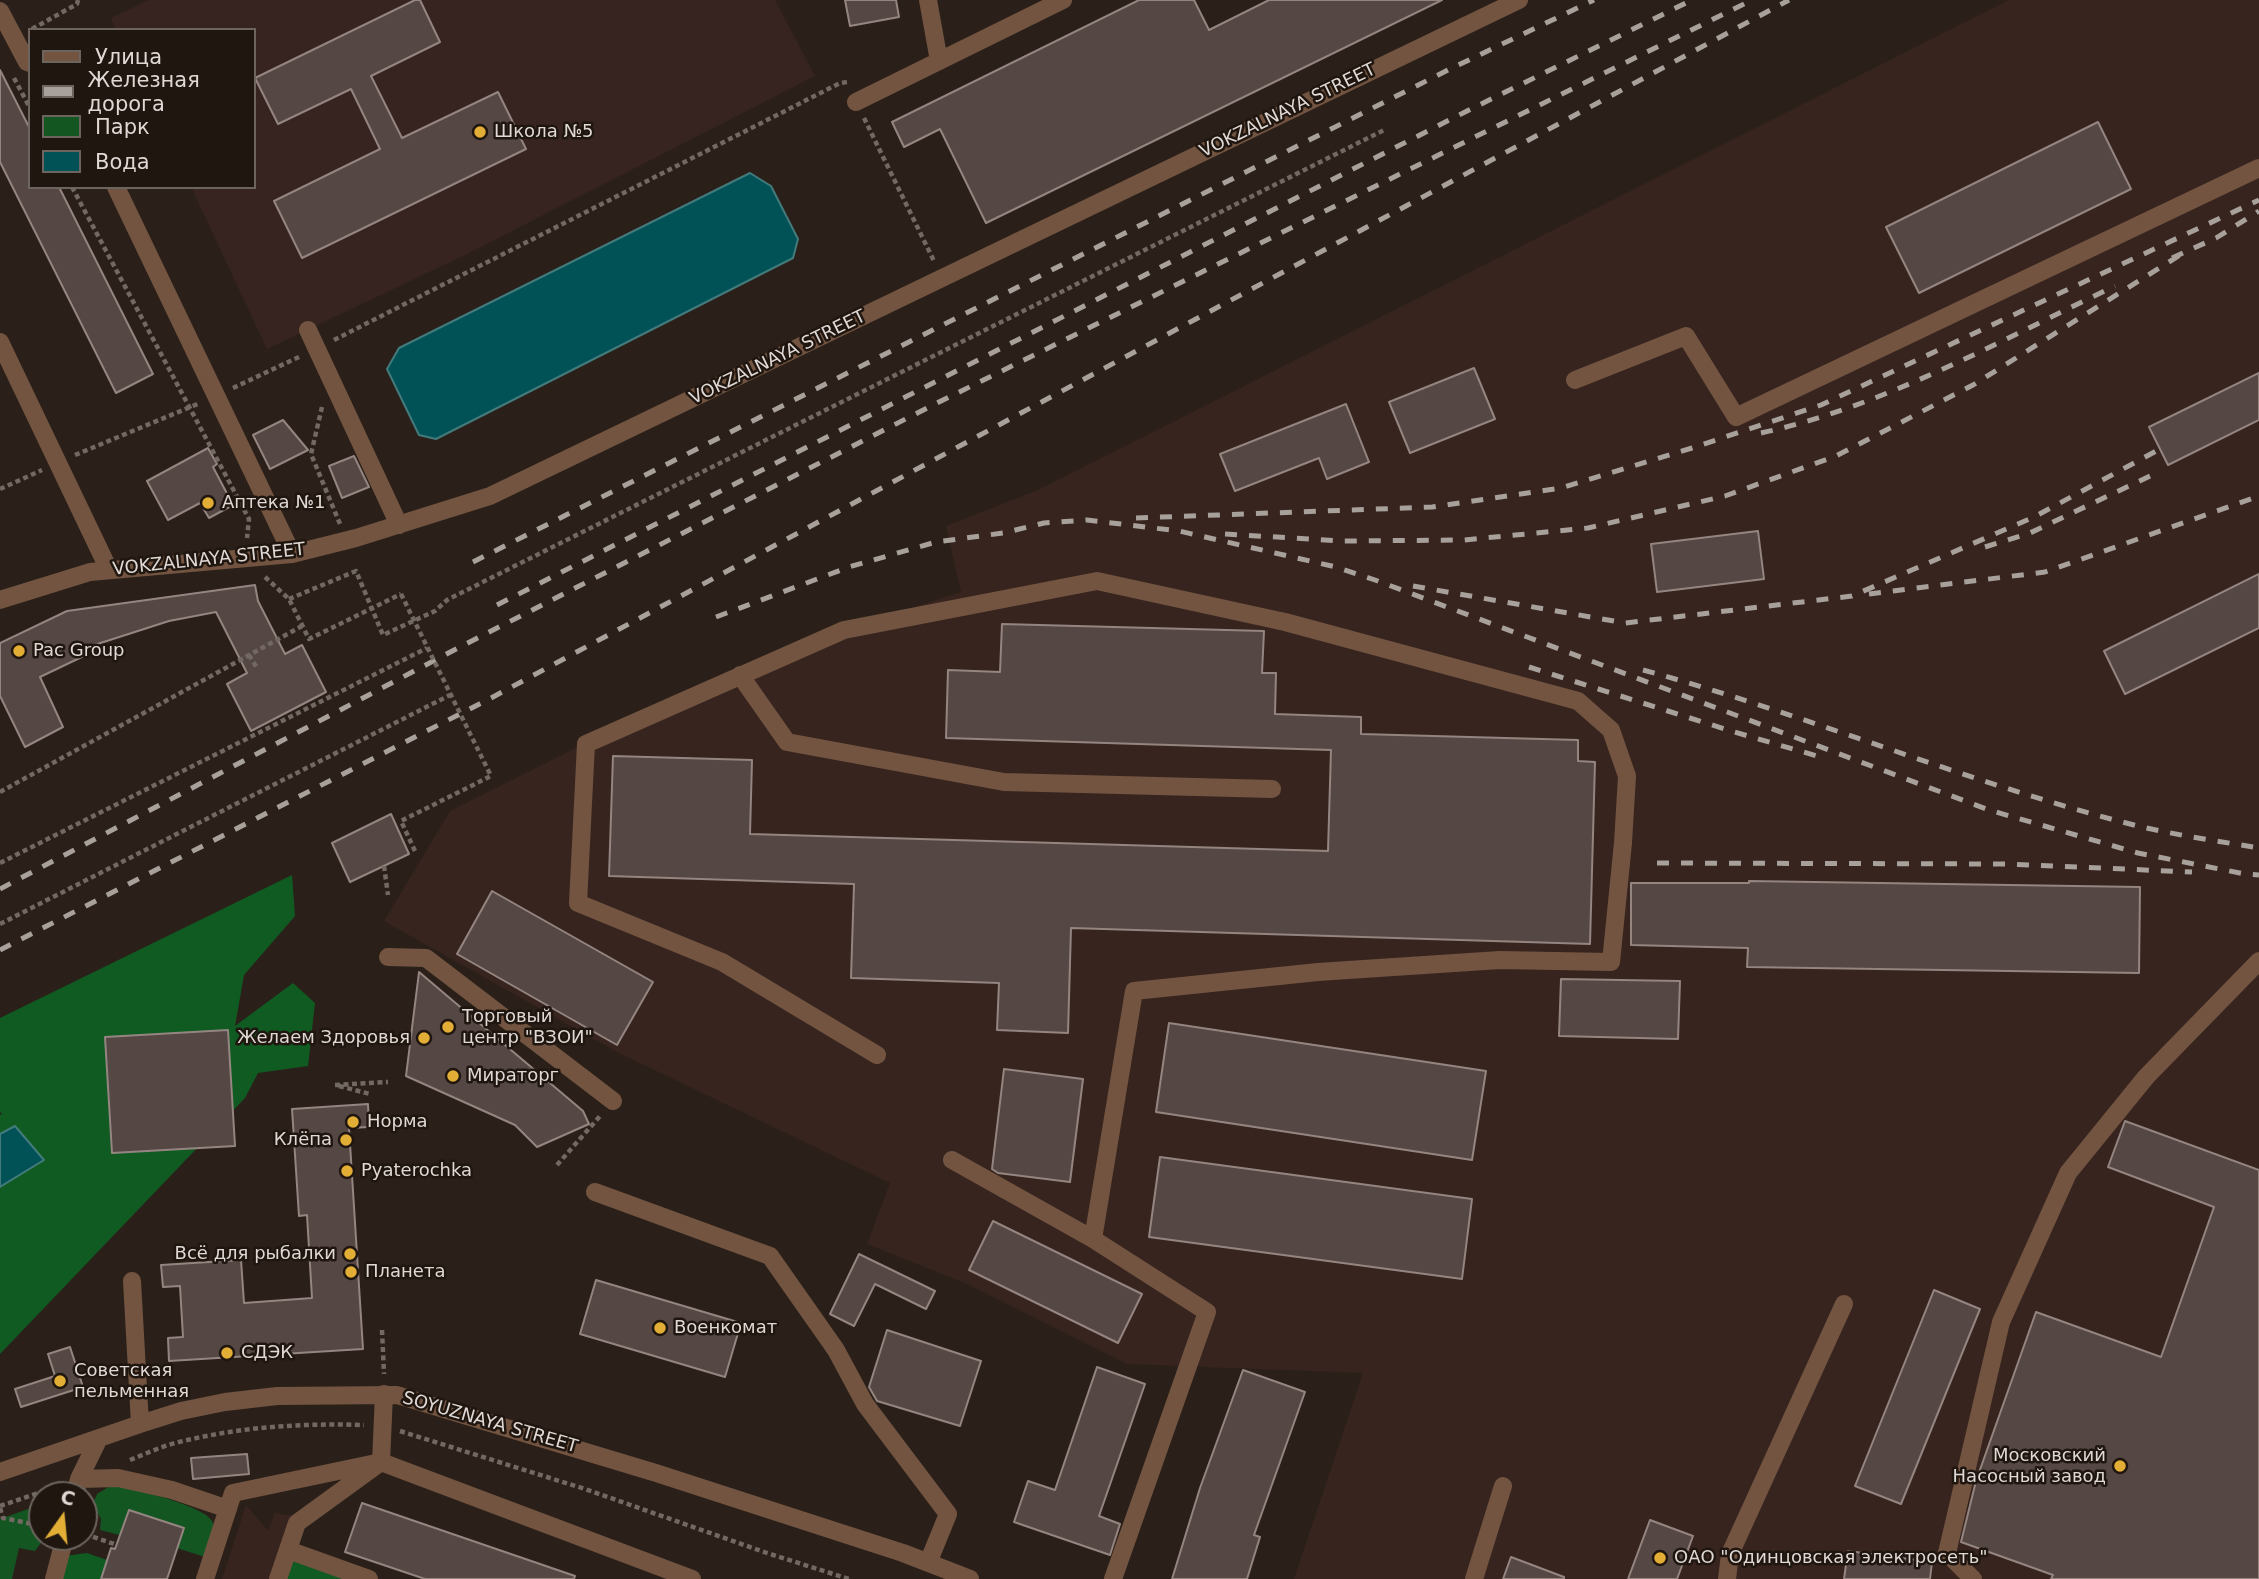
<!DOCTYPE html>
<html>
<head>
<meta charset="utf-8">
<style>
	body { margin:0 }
	#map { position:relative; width:2259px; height:1579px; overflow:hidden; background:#2a2019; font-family:"DejaVu Sans",sans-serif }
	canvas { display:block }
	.legend { position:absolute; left:28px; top:28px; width:228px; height:161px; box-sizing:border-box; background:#201610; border:2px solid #6c645e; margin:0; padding:9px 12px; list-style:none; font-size:21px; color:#dfd8d4 }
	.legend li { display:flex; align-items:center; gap:14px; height:35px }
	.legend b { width:35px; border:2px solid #6c645e }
	.north { position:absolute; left:28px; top:1481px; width:70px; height:70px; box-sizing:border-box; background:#201610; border:2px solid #6c645e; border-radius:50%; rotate:15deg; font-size:19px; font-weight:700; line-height:28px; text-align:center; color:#dfd8d4 }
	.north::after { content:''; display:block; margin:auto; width:24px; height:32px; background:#e3ae35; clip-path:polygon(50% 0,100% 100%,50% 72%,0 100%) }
</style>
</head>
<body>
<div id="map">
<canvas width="2259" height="1579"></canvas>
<ul class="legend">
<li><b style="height:9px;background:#725440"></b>Улица</li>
<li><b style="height:9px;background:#a8a09b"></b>Железная дорога</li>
<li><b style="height:19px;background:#135622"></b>Парк</li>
<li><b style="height:19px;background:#005257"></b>Вода</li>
</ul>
<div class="north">С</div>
</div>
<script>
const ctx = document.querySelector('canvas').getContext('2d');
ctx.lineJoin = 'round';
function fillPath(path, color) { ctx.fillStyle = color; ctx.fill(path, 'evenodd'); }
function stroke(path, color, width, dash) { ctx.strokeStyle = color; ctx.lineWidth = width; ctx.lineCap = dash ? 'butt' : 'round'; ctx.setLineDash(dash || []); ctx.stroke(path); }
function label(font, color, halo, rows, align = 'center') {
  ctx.font = font + ' "DejaVu Sans",sans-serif'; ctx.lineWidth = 5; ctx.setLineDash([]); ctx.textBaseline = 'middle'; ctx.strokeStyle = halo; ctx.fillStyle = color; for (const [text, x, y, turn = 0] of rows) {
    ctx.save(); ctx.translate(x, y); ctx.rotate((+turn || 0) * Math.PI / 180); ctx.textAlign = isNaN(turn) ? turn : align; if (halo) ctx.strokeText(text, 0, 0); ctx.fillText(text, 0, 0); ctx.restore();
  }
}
fillPath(new Path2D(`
	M2009,0H2259V1579H1294L1363,1373L1127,1364L965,1283L867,1244L890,1183L617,1052L384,921L450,811L614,729L797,645L961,592L946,526L1038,490Z
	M246,1505L268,1531L275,1513L292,1516L272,1579H222Z`), '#37241f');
fillPath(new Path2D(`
	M149,0H775L815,76L465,255L267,349L191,187H254V30H116L111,18Z`), '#372421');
fillPath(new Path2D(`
	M110,1486H122C140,1491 204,1506 212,1521C218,1532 211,1548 208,1558L177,1548L129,1510L120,1535L100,1530L101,1519L93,1504L97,1494Z
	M42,1504V1537H45L35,1551L19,1548L12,1579H0V1519Z`), '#135622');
fillPath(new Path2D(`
	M292,875L295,916L244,975L235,1026L293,983L315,1003L308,1066L258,1073L245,1098L0,1354V1187L44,1160L15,1126L0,1134V1115L2,1114L0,1112V1018Z
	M87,1553L107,1560L101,1579H59L65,1556Z
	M294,1560L349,1579H286Z`), '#105b22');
const water = new Path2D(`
	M750,173L771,186L798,239L793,258L436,439L419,435L387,369L399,348Z
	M15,1126L44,1160L0,1187V1134Z`);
fillPath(water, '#005257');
stroke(water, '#437a7c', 2);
const building = new Path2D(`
	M415,0H420L440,42L371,76L402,138L498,92L526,149L302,258L274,201L380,149L351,89L278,124L255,78Z
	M845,0H896L899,17L850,26Z
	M1139,0H1194L1209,30L1269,0H1442L986,223L940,129L904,147L892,122Z
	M0,70L30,129V187H59L153,374L116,393L0,162Z
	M2098,122L2131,189L1919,293L1886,227Z
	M1474,368L1495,419L1410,453L1389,402Z
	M2259,373V420L2168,465L2149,427Z
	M1346,404L1369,462L1327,479L1319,458L1235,491L1220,454Z
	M283,420L308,450L270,469L253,435Z
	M208,448L217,464L213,467L233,505L209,518L200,503L168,520L147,481Z
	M354,456L369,487L342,498L329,466Z
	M1758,531L1764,579L1657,592L1651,544Z
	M2259,574V628L2125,694L2104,651Z
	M255,585L258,601L285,654L302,645L326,692L251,731L227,684L247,673L216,612L169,621L85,648L88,654L40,677L63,727L25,747L0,696V643L67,611Z
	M1002,624L1264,631L1262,673H1276L1275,714L1361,717V734L1578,740V761L1595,762L1590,944L1071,928L1068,1033L997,1030L999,983L851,978L854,884L609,876L613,756L752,760L750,834L1328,851L1331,750L946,738L948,670L1000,672Z
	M391,814L409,854L350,882L332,843Z
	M1749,881L2140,887L2139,973L1747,967L1748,948L1631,945V883H1749Z
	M492,891L653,982L617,1045L457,954Z
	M419,972L583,1111L589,1124L537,1147L515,1125L406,1076Z
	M1561,979L1680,981L1678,1039L1559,1036Z
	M1169,1023L1486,1071L1472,1160L1156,1112Z
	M228,1030L235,1146L112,1153L105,1037Z
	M1004,1069L1083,1079L1070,1182L998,1173L992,1169Z
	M368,1104L369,1127L349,1128L363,1349L169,1361L168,1338L183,1337L180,1286L163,1287L161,1265L241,1260L244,1303L312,1298L307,1215L299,1216L292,1109Z
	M2125,1121L2259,1170V1579H2051L2053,1575L1961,1542L1976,1481L2036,1312L2161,1357L2214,1207L2108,1167Z
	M1160,1157L1472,1199L1462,1279L1149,1237Z
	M993,1221L1142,1294L1118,1343L969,1270Z
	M859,1254L935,1291L926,1309L875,1284L854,1326L830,1314Z
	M596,1280L741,1323L725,1377L580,1334Z
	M1934,1290L1980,1309L1901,1504L1855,1486Z
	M887,1330L981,1361L960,1426L877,1401L869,1387Z
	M70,1347L83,1387L21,1407L15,1389L55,1376L48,1354Z
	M1097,1367L1145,1384L1099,1516L1120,1524L1110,1555L1014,1522L1028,1481L1055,1490Z
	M1243,1370L1305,1392L1254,1535L1260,1537L1247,1579H1172L1200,1488Z
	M247,1454L249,1474L193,1479L191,1458Z
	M362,1503L575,1576L574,1579H425L345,1552Z
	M129,1510L184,1528L167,1579H101L111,1548L115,1549Z
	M1650,1520L1693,1536L1677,1579H1628Z
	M1848,1551L1932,1562L1930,1579H1844Z
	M1511,1557L1564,1577V1579H1503Z`);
fillPath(building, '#554744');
stroke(building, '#948581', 2);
stroke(new Path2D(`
	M32,29L77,4L78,0
	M14,78L30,108
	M864,118L934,261
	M72,187L249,519L247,538
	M334,340L840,83L848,82
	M233,388L301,356
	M322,407L311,454L340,524
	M75,455L200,403
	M0,489L42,470
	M265,577L289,599L309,639L401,594
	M289,599L356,571L383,635L435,611L447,600L1384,130
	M249,655L257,668
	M0,792L302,626
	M415,851L401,821L491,776
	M0,863L427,648
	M384,866L388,895
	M0,924L450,695
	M335,1085L388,1082
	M339,1086L370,1094
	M557,1165L601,1115
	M382,1330L384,1374
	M400,1431L585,1489L767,1553L849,1579
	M130,1460C145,1454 160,1447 175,1443C238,1427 300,1423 364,1425
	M0,1506L56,1487
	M0,1508L3,1518L42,1526
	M85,1534L117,1545`), '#726963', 4.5, [5, 3.5]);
stroke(new Path2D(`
	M928,0L939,61
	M0,11L27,62L30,63
	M856,102L1063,0
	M116,187L292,554
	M308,330L399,525
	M0,342L109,570
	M1575,380L1686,336L1736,417L2259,168
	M0,600L90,572L292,554L356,538L490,496L1519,0
	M740,675L787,742L1004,782L1272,789
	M388,957L426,958L613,1101
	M877,1055L722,962L578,903L586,744L844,630L1097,581L1285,622L1578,701L1611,730L1627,776L1623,843L1611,962L1500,960L1318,972L1134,991L1093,1239
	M952,1160L1093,1239L1207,1312L1113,1579
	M595,1192L770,1256L836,1350L865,1404L948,1514L928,1563
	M132,1281L140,1424
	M0,1472L140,1424L181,1411L225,1402L277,1396L397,1395L656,1473L903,1553L970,1579
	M79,1479L118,1478L172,1490L228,1509
	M75,1495L79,1479L99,1438
	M288,1550L369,1579
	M54,1579L65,1537
	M205,1579L233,1493L381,1462L692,1579
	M278,1579L297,1523L381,1462L384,1394
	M1474,1579L1503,1486
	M1727,1579L1730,1554L1844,1304
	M1973,1579L1947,1553L2001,1322L2068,1173L2146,1077L2259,961`), '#725440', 18);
stroke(new Path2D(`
	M2172,258L2216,238L2259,211
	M1761,433C1883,407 2003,339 2115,286
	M1136,518L1432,507L1561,488L1692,448L1821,405L2259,200
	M1225,534L1343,541L1464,540L1588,528L1725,496L1836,456L1973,385L2180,255
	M1985,547L2030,533L2150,476
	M473,562L1448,70L1594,0
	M1413,586L1625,623L1852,596L2034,517L2160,449
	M1869,594L2045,572L2259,496
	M497,605L1467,111L1692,0
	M716,617L849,567L936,542L1003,533L1044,523L1087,520L1179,531L1336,567L1375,580L1989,810L2138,853L2245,874L2259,875
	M1529,667L1731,731L1824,758
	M1643,670C1809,715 1967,783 2134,825C2174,835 2218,841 2259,848
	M1657,863L2007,864L2192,872
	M0,889L458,648L931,406L1752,0
	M0,950L493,697L1789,0`), '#a8a09b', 5, [12, 12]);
stroke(new Path2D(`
	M401,594L491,776`), '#726963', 4.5, [5, 3.5]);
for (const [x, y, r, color] of [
	[480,132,7,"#e3ae35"],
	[208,503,7,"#e3ae35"],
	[19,651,7,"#e3ae35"],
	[448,1027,7,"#e3ae35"],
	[424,1038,7,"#e3ae35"],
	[453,1076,7,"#e3ae35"],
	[353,1122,7,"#e3ae35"],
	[346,1140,7,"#e3ae35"],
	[347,1171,7,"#e3ae35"],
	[350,1254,7,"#e3ae35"],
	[351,1272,7,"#e3ae35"],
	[660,1328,7,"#e3ae35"],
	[227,1353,7,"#e3ae35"],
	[60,1381,7,"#e3ae35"],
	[2120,1466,7,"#e3ae35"],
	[1660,1558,7,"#e3ae35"]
]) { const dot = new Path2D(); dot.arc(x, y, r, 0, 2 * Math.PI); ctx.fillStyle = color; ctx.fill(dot); stroke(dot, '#201610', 2.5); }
label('18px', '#dfd8d4', '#201610', [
	["VOKZALNAYA STREET",1288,111,-26],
	["VOKZALNAYA STREET",778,358,-26],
	["VOKZALNAYA STREET",209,560,-6],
	["SOYUZNAYA STREET",490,1423,16]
]);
label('18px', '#dfd8d4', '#201610', [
	["Школа №5",494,132],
	["Аптека №1",222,503],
	["Pac Group",33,651],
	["Торговый",462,1017],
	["центр \"ВЗОИ\"",462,1038],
	["Желаем Здоровья",410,1038,"right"],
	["Мираторг",467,1076],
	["Норма",367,1122],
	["Клёпа",332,1140,"right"],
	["Pyaterochka",361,1171],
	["Всё для рыбалки",336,1254,"right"],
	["Планета",365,1272],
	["Военкомат",674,1328],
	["СДЭК",241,1353],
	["Советская",74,1371],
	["пельменная",74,1392],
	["Московский",2106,1456,"right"],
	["Насосный завод",2106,1477,"right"],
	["ОАО \"Одинцовская электросеть\"",1674,1558]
], 'left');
</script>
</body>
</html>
